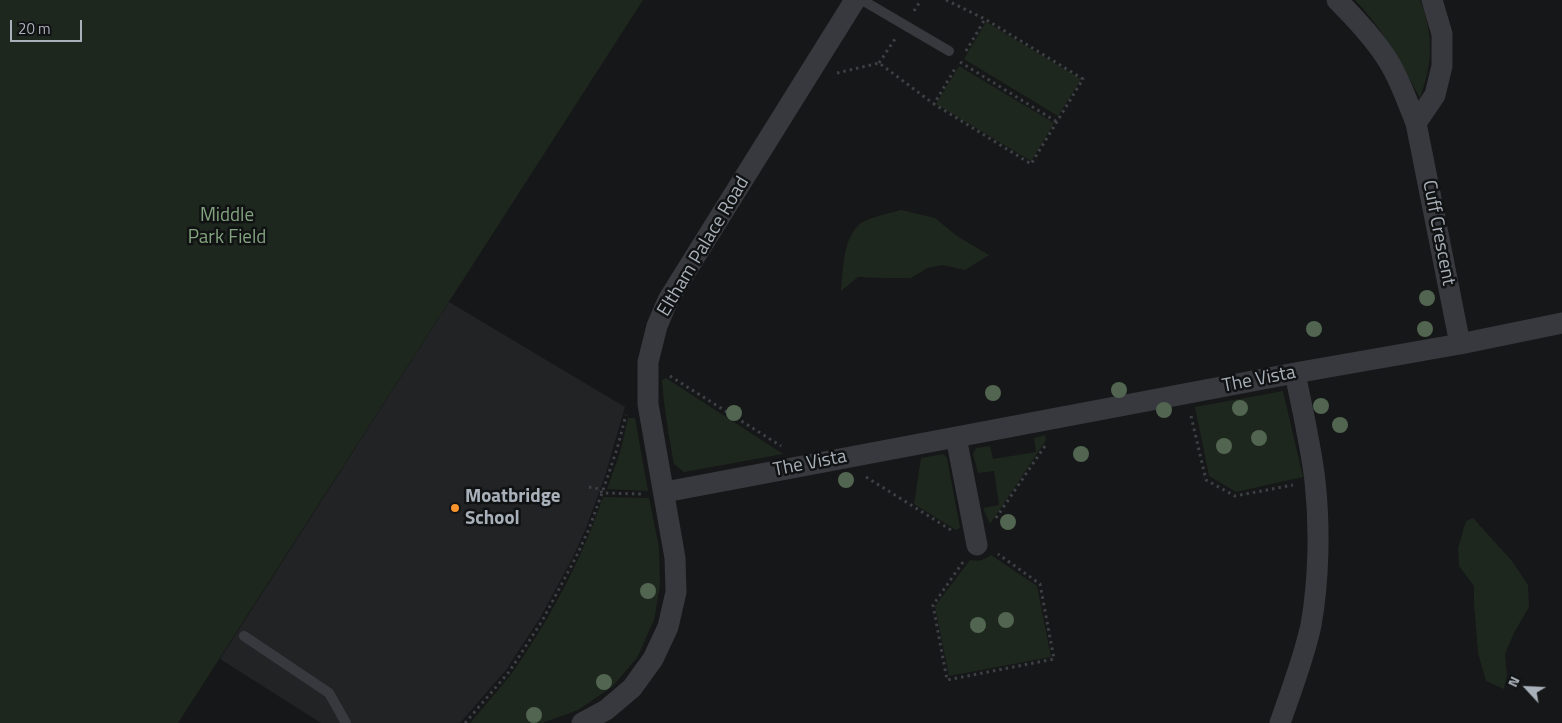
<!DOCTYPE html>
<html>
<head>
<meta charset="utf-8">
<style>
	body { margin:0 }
	#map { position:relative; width:1562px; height:723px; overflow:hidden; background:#161718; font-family:"Titillium Web",sans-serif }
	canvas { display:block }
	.north { position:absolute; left:1502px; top:663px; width:50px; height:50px; -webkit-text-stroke:4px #111213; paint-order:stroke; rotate:295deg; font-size:14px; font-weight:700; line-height:20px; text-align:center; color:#a8b0b9 }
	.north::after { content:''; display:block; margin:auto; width:18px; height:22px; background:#a8b0b9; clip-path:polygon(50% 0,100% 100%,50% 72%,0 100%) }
	.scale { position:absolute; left:10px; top:20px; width:72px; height:22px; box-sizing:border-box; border:2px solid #a8b0b9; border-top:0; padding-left:6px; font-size:15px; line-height:18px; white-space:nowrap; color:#a8b0b9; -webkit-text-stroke:4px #111213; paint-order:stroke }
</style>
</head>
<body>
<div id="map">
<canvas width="1562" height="723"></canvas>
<div class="north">N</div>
<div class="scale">20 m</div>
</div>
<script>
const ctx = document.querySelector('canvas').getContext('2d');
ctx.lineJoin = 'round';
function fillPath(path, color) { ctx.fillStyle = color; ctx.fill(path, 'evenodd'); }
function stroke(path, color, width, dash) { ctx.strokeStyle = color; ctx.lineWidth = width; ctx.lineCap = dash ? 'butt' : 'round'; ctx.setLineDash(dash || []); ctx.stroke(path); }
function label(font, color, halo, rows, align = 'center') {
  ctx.font = font + ' "Titillium Web",sans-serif'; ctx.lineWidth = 5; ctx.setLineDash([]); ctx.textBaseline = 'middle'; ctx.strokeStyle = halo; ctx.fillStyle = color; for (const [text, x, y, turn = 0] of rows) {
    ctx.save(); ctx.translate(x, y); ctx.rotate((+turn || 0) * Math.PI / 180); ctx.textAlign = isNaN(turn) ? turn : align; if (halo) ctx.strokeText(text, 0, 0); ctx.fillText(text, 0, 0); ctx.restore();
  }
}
fillPath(new Path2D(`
	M449,302L625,407L605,476L586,528L573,557L540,618L506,670L460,723H321L220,659Z`), '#222325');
fillPath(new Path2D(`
	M0,0H643L178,723H0Z
	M1355,0H1420C1434,36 1433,62 1420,98C1401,63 1383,29 1355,0Z
	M986,22L1081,79L1058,116L964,59Z
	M959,66L1054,123L1031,161L936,104Z
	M901,210L935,218L957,236L989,255L965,270L942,265L927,268L911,278H883L858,277L841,291C843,270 843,238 860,224C867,218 890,213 901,210Z
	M666,378L783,454L684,472L674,464C669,436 664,409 662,380Z
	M1283,391L1303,477L1236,492L1209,476L1195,407Z
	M628,418H635L648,491L607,489L621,449Z
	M1045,435L1046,440L990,524L983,508L999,505L994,471L978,473L973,454L976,448L990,446L993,459L1036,452L1034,438Z
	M943,454L947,458L960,528L956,530L914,504L921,458Z
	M603,497L649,498L659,547L660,586L654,620L637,658L612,687L578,710L542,723H470C484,706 499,690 512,673C550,619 582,559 603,497Z
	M1473,518L1512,561L1528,585L1529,607L1514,633L1505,654L1507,675L1504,689L1486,681L1478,653L1474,604V586L1459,566L1458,548L1466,521Z
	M991,555L1037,586L1051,657L949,676L935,606L970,560C979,562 984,560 991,555Z`), '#1e271e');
stroke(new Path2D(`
	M946,0L985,19L1083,79L1031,164L934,104L956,67
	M914,11L921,0
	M966,51L985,19
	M960,62L1057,122
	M879,63L895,39
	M837,73L879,63L934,104
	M670,376L781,446
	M1191,416L1206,480L1235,496L1293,485
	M866,477L951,530
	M589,487L600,489L602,493L642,494
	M996,518L1047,443
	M963,562L933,605L947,680L1054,659L1040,584L998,554
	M465,723L509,672L542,621L576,557L589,529L602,493L617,449L626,415`), '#3d4045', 3, [2.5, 4]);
stroke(new Path2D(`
	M862,0L949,51
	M244,636L329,693L346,723`), '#37393e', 10);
stroke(new Path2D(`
	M1337,0C1354,17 1370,34 1383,53C1397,72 1407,101 1416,123L1460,344
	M1416,123L1435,95L1442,66V34L1432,0
	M956,437L977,545
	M665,492L1295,373L1460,344L1562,323
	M582,723L606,710L632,688L653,659L668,627L676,592L675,558L648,404V362L657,326L668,300L855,0
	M1280,723C1291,691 1304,658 1311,625C1319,580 1320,527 1315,481C1311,446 1302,408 1295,373`), '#37393e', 21);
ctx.fillStyle = '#516550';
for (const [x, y] of [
	[1427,298],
	[1314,329],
	[1425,329],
	[1119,390],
	[993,393],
	[1321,406],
	[1240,408],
	[1164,410],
	[734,413],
	[1340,425],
	[1259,438],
	[1224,446],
	[1081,454],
	[846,480],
	[1008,522],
	[648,591],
	[1006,620],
	[978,625],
	[604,682],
	[534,715]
]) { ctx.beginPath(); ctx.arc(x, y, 8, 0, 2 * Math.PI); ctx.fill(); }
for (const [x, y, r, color] of [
	[455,508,5,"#f8932e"]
]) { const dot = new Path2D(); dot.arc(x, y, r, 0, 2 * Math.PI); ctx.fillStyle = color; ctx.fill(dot); stroke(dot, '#111213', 2); }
label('19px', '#82a47e', '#111213', [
	["Middle",227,216],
	["Park Field",227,238]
]);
label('19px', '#a8b0b9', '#111213', [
	["Cuff Crescent",1438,233,79],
	["Eltham Palace Road",704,247,-59],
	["The Vista",1259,380,-11],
	["The Vista",810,464,-11]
]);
label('bold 19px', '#a8b0b9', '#111213', [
	["Moatbridge",465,497],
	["School",465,519]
], 'left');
</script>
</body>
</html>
